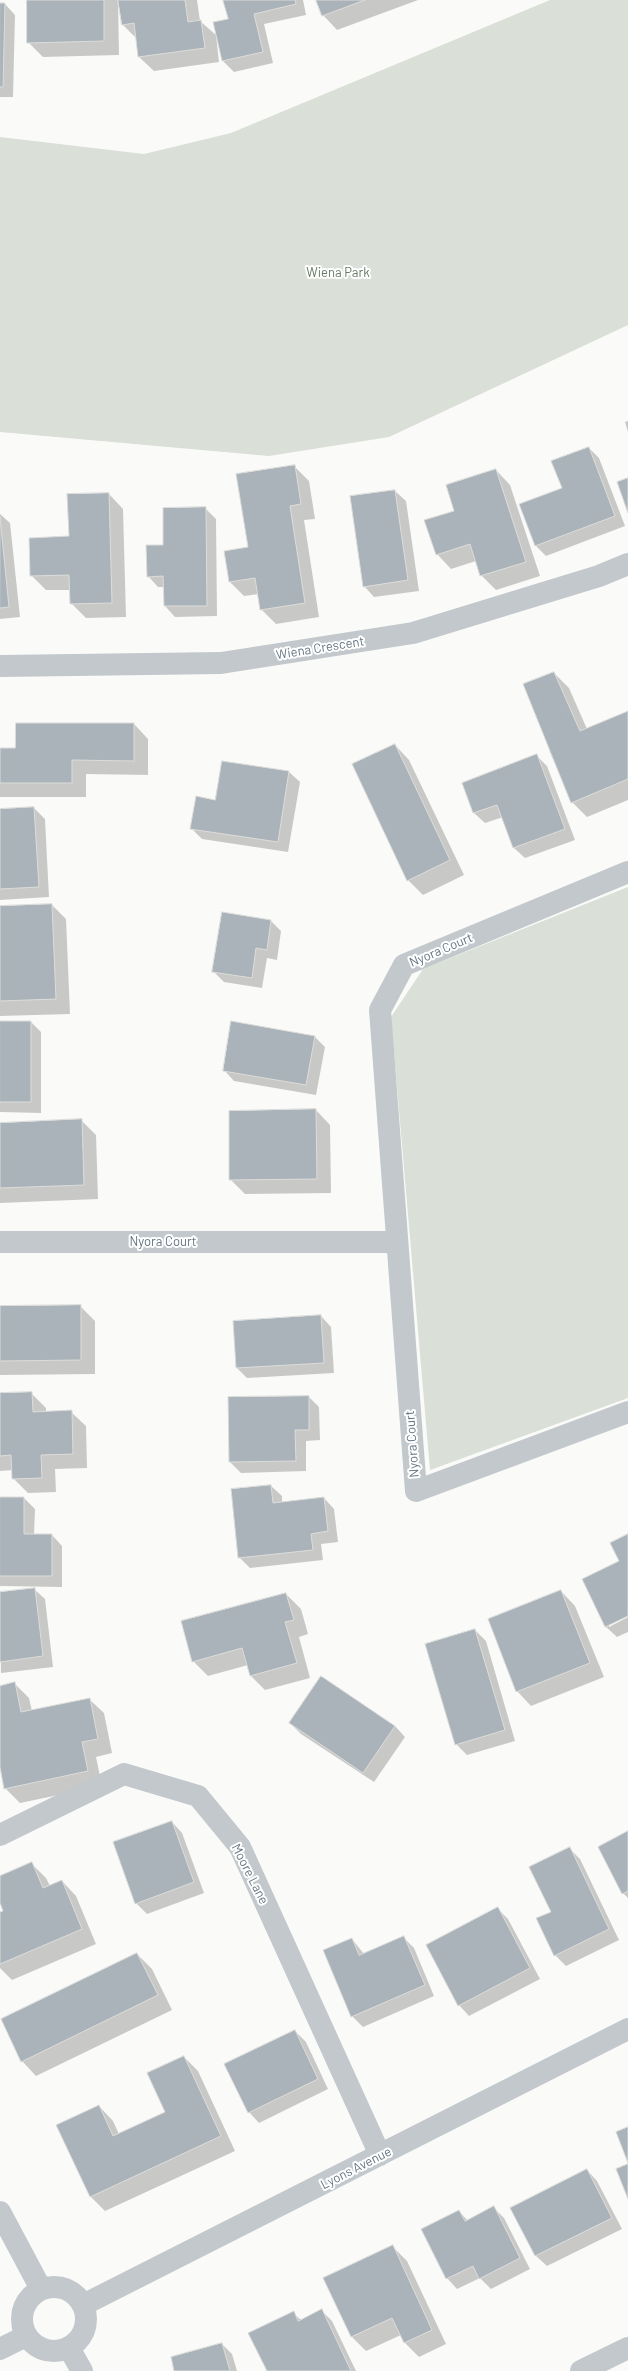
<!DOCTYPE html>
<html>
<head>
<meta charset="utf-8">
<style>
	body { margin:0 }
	canvas { display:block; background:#fafaf8 }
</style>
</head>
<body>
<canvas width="628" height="2371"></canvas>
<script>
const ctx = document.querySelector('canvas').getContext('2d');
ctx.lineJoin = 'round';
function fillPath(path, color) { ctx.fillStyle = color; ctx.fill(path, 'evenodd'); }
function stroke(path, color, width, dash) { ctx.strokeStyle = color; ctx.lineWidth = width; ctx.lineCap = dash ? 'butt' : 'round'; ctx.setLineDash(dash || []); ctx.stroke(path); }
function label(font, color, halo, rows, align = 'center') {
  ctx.font = font + ' Barlow,sans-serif'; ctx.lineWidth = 4; ctx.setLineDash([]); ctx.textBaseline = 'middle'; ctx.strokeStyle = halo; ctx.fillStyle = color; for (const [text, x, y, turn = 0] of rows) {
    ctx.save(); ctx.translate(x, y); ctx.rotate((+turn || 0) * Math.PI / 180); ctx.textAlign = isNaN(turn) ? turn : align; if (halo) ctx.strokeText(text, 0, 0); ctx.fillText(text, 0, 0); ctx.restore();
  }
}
fillPath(new Path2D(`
	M550,0H628V325L389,437L269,456L0,432V137L144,154L231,133Z
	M628,887V1398L430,1470L391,1017L423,969Z`), '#dadfd7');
fillPath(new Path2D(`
	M26,0H118L119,55L43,57L28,42Z
	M119,0H197L200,21L216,35L219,62L154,71L139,57L137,39L123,25Z
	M224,0H303L306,15L264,24L273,63L234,72L223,61L214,23L229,19Z
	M317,0H418L337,30L323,15Z
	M0,4H5L15,15L13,97H0Z
	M628,421V432L625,422Z
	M589,448L599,458L625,526L546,556L535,545L563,489Z
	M294,466L309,481L315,519L304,520L319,617L276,624L261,609L259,594L244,596L230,582Z
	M496,470L510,485L540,576L496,590L481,575L476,561L451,569L437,554L455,511Z
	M395,491L406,501L419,591L374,597L364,586L351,497Z
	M109,494L123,509L126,617L86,618L71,603V590H46L31,575Z
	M205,508L216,519L217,616L175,617L165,606L164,587H158L148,576L164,546Z
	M0,514L10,523L20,617L0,619Z
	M554,673L569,688L587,729L628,712V800L587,817L572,802L549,750L552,749Z
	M134,724L148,739V775L86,774V797H0V749H16Z
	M395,745L409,760L464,875L423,895L408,880Z
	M537,756L547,766L575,840L525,858L514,848L503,817L485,823L474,813Z
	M222,762L289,772L300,782L288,852L202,839L191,828L216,801Z
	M34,808L45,819L49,897L0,900V810Z
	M52,905L66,919L70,1014L0,1016V952Z
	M271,921L281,931L277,960L267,958L262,988L224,982L213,971Z
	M0,1022H31L41,1032V1113L0,1112Z
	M315,1037L325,1047L316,1095L234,1081L224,1070Z
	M316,1110L330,1125L331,1193L245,1194L230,1179Z
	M81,1120L96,1135L98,1199L0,1203V1124Z
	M80,1306L95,1321V1374L0,1375V1307Z
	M321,1316L331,1327L334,1373L247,1378L237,1368Z
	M31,1393L46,1408V1412H71L86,1426L87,1468L55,1469L56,1492L28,1493L13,1478V1470L0,1471V1394Z
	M309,1397L319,1407L320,1440L306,1441V1471L241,1473L230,1462L229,1398Z
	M271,1486L282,1496V1503L324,1498L334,1509L338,1542L321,1544L323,1560L250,1568L239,1557Z
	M0,1498H24L35,1509L34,1535H52L62,1546V1587L0,1586Z
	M628,1535V1615L609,1625V1627L628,1617V1632L617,1637L606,1627L583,1579L620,1562Z
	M34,1589L45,1599L53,1667L1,1673L0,1593Z
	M561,1591L575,1606L604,1677L531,1706L517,1691Z
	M286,1594L301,1609L308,1634L299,1637L310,1678L265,1690L250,1675L248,1665L208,1676L193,1661Z
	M475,1630L486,1641L515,1741L467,1755L456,1744Z
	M15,1684L29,1698L32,1711L89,1699L104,1713L112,1753L96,1757L102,1786L20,1803L5,1788L0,1762V1687Z
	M290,1723L395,1726L405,1737L374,1782L301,1734Z
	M172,1822L182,1833L204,1893L147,1914L136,1903Z
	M628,1832V1898L623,1893Z
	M570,1849L580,1859L619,1940L566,1966L555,1955L552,1912Z
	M32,1864L46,1878L50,1886L62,1881L76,1896L96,1944L12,1980L0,1968V1913L5,1911L0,1900V1877Z
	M498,1909L508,1919L540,1979L469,2016L459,2005Z
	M403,1937L414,1948L434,1996L363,2027L352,2016V1939L364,1954Z
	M137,1954L152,1969L172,2010L36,2076L22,2061Z
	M295,2031L306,2042L328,2089L259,2123L249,2112Z
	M184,2057L198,2071L235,2151L105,2211L91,2197L99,2106L113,2121L119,2134L167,2113Z
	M587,2170L597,2181L622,2229L547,2266L536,2256L512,2209Z
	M494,2208L504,2218L530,2269L491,2289L480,2278L457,2289L447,2278L459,2211L468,2221Z
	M393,2247L407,2261L446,2344L419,2357L405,2343L401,2335L366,2351L352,2337L324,2278Z
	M322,2311L332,2321L356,2371H268L293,2313L301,2320Z
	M222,2344L232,2354L237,2371H176Z`), '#0003');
const building = new Path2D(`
	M27,0H104V41L27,43Z
	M118,0H185L188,22L201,20L205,48L138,57L134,23L122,25Z
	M223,0H295L296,4L254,14L263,52L222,61L213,22L228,19Z
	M316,0H365L322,16Z
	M0,3H5L3,87H0Z
	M589,447L615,516L535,546L519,504L562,488L551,461Z
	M295,465L301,504L290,506L305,603L260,610L255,578L229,582L224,551L248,547L236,474Z
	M496,469L526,562L480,576L470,544L436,555L424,520L454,511L446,485Z
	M628,478V513L617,482Z
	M395,490L408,580L363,587L350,496Z
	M109,493L112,603L70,604L69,575L30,576L29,538L69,536L67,494Z
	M206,507L207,606H164L163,576L147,577L146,545H163V508Z
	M0,517L9,607L0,608Z
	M554,672L580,731L628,711V779L571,803L523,684Z
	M16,723H134V761L72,760V783H0V748H15Z
	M395,744L450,860L407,881L352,764Z
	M537,754L565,829L513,848L497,805L473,813L462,783Z
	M222,761L289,771L278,842L190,829L196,796L215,800Z
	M34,807L39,887L0,889V809Z
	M52,904L56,999L0,1001V906Z
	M222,912L271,920L267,950L256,948L252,978L212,972Z
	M0,1021H31V1102H0Z
	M231,1021L315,1036L306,1085L223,1071Z
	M316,1109L317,1179L229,1180V1111Z
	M82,1119L84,1185L0,1188V1123Z
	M81,1305V1360L0,1361V1306Z
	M321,1315L324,1363L236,1368L233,1321Z
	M32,1392L33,1412L72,1410L73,1454L41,1455L42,1478L12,1479L11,1455L0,1456V1393Z
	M309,1396V1430H295L296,1461L229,1462L228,1397Z
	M271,1485L273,1503L324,1497L328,1531L311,1534L313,1550L238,1558L231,1489Z
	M0,1497H24V1534H52V1576H0Z
	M628,1534V1616L605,1627L582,1579L619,1561L610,1543Z
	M35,1588L43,1656L0,1662V1592Z
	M561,1590L590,1663L516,1692L488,1619Z
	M286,1593L294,1620L285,1622L297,1663L250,1676L242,1648L192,1662L181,1621Z
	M475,1629L505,1730L455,1745L425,1644Z
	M321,1676L395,1726L363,1773L289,1723Z
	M15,1682L21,1712L90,1698L98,1739L82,1742L88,1771L4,1789L0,1767V1686Z
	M172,1821L194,1882L135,1904L113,1842Z
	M628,1831V1891L622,1894L598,1847Z
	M570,1847L609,1929L554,1956L536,1918L551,1912L529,1867Z
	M32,1862L43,1888L62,1880L82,1929L0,1964V1912L3,1911L0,1903V1876Z
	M498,1907L530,1968L458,2006L426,1945Z
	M404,1936L425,1985L351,2017L323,1950L352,1938L359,1955Z
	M137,1953L158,1995L21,2062L1,2019Z
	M295,2030L318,2079L248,2113L224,2064Z
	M184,2056L221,2136L90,2197L56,2125L99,2105L113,2136L165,2112L147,2073Z
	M628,2127V2163L616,2132Z
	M628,2164V2199L616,2169Z
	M587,2169L612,2218L535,2256L510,2208Z
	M494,2206L520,2258L479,2279L473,2266L446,2279L421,2229L459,2210L465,2221Z
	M393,2245L432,2330L404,2343L392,2318L351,2337L323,2278Z
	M322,2309L351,2371H267L248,2333L294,2311L298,2321Z
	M222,2343L230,2371H174L171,2357Z`);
fillPath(building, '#aab3b9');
stroke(building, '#dcdcda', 1);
stroke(new Path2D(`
	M0,666L221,663L413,633L599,576L628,564
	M628,872L404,965L380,1010L416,1491L628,1412
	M0,1242H397
	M0,1835L124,1774L198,1796L240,1847L380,2155
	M0,2212L41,2289
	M22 2319a32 32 0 1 1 64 0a32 32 0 1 1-64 0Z
	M83,2305L628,2029
	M69,2348L82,2371
	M0,2349L26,2336
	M581,2371L628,2348`), '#c3c8cc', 22);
label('13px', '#687a64', '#fff', [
	["Wiena Park",338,273]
]);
label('13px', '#657683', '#fff', [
	["Wiena Crescent",320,648,-9],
	["Nyora Court",441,950,-23],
	["Nyora Court",163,1242],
	["Nyora Court",412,1444,-94],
	["Moore Lane",250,1874,63],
	["Lyons Avenue",356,2168,-27]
]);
</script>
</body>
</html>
